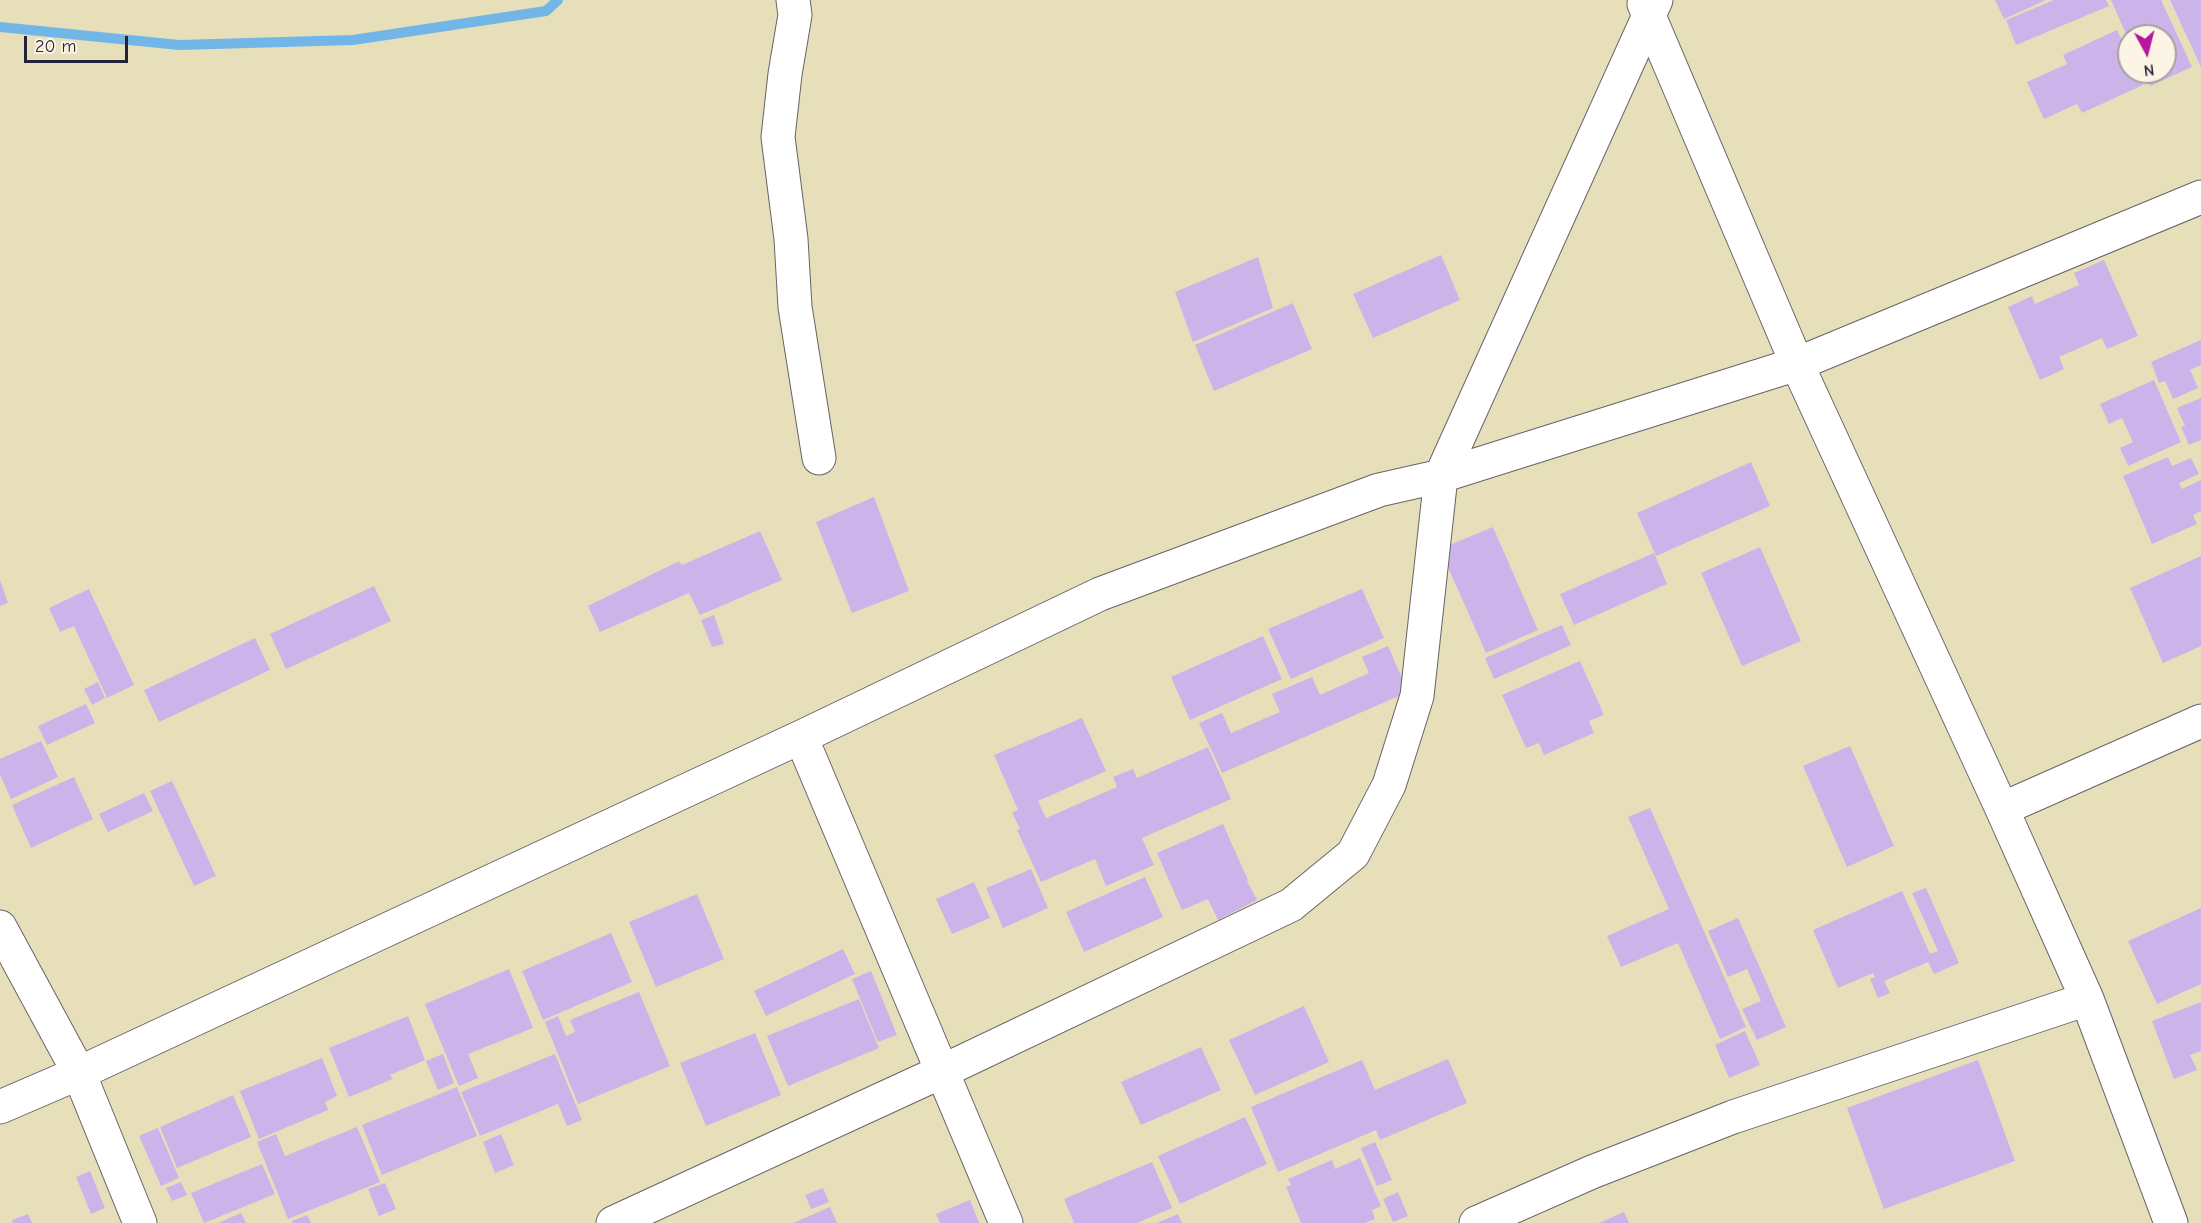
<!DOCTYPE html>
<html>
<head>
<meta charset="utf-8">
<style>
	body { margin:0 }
	#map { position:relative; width:2201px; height:1223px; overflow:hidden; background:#e6dfba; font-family:"Comic Neue",sans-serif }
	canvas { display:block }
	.north { position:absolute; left:2117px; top:24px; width:60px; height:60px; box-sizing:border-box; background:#fcf5e5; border:2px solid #a5a1a1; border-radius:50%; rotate:173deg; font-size:16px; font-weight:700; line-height:24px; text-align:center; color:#22223b }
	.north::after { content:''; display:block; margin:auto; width:21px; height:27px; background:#b5179e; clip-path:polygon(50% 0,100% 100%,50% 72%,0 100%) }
	.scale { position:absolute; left:24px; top:36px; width:104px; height:27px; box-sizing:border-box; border:3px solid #22223b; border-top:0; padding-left:8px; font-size:18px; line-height:21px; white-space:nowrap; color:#22223b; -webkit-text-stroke:4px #fcf5e5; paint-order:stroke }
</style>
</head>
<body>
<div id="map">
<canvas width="2201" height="1223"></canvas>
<div class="north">N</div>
<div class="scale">20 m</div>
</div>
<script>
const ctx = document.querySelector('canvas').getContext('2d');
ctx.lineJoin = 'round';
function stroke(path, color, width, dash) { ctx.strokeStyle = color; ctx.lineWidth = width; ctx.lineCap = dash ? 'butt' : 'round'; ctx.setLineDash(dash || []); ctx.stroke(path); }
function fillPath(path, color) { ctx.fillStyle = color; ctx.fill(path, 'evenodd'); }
stroke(new Path2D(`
	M0,27L179,45L353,40L546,11L558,0`), '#72b6e8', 10);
fillPath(new Path2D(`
	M1995,0H2046L2004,19Z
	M2054,0H2106L2109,6L2016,45L2006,20Z
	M2111,0H2161L2192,67L2150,86L2144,72H2165V36H2127Z
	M2170,0H2201V67Z
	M2117,30L2129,55V72H2137L2143,85L2082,113L2077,104L2044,119L2027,82L2067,64L2063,55Z
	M1441,255L1460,300L1373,338L1353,294Z
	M1258,257L1273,308L1193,342L1175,292Z
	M2104,260L2138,336L2107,349L2102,338L2059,357L2064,369L2040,380L2008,307L2032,296L2035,304L2079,285L2074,273Z
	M1293,303L1312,349L1214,391L1195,345Z
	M2201,340V365L2190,370L2198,388L2173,399L2165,381L2159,383L2151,362Z
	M2154,380L2181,442L2128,466L2120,448L2133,442L2122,418L2109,424L2100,404Z
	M2201,398V440L2189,445L2181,427L2185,426L2177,408Z
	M2168,457L2172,466L2191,458L2199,474L2179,483L2182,489L2201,480V511L2193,515L2197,524L2152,544L2123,476Z
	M1751,462L1770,506L1656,556L1637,513Z
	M874,497L909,591L852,613L816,522Z
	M1493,527L1538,630L1486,653L1440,549Z
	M760,531L782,580L700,615L689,593L600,632L588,606L679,561L682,565Z
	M1760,547L1801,641L1742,666L1701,573Z
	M1654,553L1667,584L1574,625L1560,594Z
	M2201,556V646L2163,663L2130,588Z
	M0,580L8,603L0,606Z
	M374,586L391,621L286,669L270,634Z
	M89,589L134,685L107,698L74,626L60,632L49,608Z
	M1362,589L1384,638L1291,679L1268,629Z
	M714,615L724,644L712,647L701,620Z
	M1562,625L1571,645L1494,679L1485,658Z
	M1263,636L1282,679L1190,720L1171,677Z
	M255,638L270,670L159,722L144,690Z
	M1388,646L1408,692L1222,773L1199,723L1222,713L1231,733L1280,712L1272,694L1312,677L1320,695L1369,673L1362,657Z
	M1580,661L1604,715L1589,721L1594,733L1544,755L1539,743L1526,748L1502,695Z
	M98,682L105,698L92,705L84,689Z
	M86,704L95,723L47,745L38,726Z
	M1082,718L1106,771L1038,801L1046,818L1117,787L1113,777L1133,769L1137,778L1208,747L1231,799L1142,838L1154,865L1106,886L1095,859L1041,882L1017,830L1020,829L1012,812L1018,810L994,755Z
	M41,741L58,777L11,799L0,775V759Z
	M1850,746L1894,846L1847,867L1803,766Z
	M74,777L93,819L31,848L12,805Z
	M172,781L216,876L194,886L150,791Z
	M144,793L153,811L108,832L99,814Z
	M1650,808L1746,1027L1720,1039L1678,943L1621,967L1607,936L1669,909L1628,817Z
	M1223,824L1248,880L1247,881L1257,900L1218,920L1208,899L1182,910L1157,853Z
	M1031,869L1048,908L1003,928L986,888Z
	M1145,877L1163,917L1084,952L1066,912Z
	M974,882L990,918L952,934L936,899Z
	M1926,888L1959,963L1934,974L1928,962L1884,981L1890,993L1878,998L1870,979L1875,977L1873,973L1838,988L1813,930L1902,891L1930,954L1938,951L1912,893Z
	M697,894L724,959L656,987L629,922Z
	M2201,908V984L2157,1004L2128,941Z
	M1738,918L1786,1027L1757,1040L1742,1009L1761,1001L1747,969L1728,977L1708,931Z
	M611,933L632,982L543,1020L522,971Z
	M843,949L855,974L766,1016L754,991Z
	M509,969L533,1028L468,1054L478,1078L459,1086L425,1004Z
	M871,971L897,1035L878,1042L852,979Z
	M639,992L670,1066L578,1104L545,1022L558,1016L566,1036L575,1032L570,1020Z
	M859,999L879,1048L788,1086L767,1036Z
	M2201,1002V1051L2190,1055L2197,1070L2174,1079L2152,1021Z
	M1304,1006L1329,1062L1255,1095L1229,1040Z
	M408,1016L425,1060L390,1075L393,1079L349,1097L329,1048Z
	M1745,1031L1760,1065L1729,1078L1715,1045Z
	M755,1033L781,1095L706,1126L680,1063Z
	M1201,1047L1221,1090L1141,1125L1121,1082Z
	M443,1054L454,1083L438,1090L426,1061Z
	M555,1054L582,1120L567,1126L558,1104L480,1136L461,1092Z
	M322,1058L337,1096L325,1102L328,1110L259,1139L240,1091Z
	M1448,1059L1467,1103L1380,1140L1376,1130L1278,1172L1251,1107L1362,1060L1375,1090Z
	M1978,1060L2015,1161L1884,1209L1847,1108Z
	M457,1087L477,1136L382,1175L362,1125Z
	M233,1095L251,1137L177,1168L160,1127Z
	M1245,1117L1267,1164L1180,1204L1158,1156Z
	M357,1127L380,1182L288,1219L257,1142L276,1134L285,1156Z
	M158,1128L179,1178L161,1186L139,1136Z
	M501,1134L514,1165L495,1173L483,1142Z
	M1375,1142L1392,1180L1377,1186L1361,1148Z
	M1360,1158L1381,1206L1372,1210L1375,1219L1365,1223H1301L1286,1187L1291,1185L1288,1179L1332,1160L1335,1169Z
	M1152,1162L1172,1208L1137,1223H1074L1064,1199Z
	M262,1164L275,1194L204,1223L191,1193Z
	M90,1171L105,1208L91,1214L76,1177Z
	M181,1182L187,1195L172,1201L166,1188Z
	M385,1183L396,1209L379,1216L368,1189Z
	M823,1188L829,1202L811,1209L805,1195Z
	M1398,1192L1408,1216L1393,1222L1383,1199Z
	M970,1200L979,1223H940L936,1214Z
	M830,1207L837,1223H793Z
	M1624,1212L1629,1223H1599Z
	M241,1213L246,1223H218Z
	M28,1214L32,1223H13L12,1220Z
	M1178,1214L1182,1223H1157Z
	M307,1215L311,1223H292V1221Z`), '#ccb4eb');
const minor = new Path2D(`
	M793,0L795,15L785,74L778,137L791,239L795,307L819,458
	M1644,4L1797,364L2002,809L2087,999L2171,1223
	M801,737L1006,1223
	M2002,809L2201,721
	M0,927L79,1073L140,1223
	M0,1107L79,1073L801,737L1100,594L1379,490L1441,476L1797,364L2201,197
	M613,1223L943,1071L1291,905L1353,854L1389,785L1417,696L1441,476L1656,0
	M1476,1223L1592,1172L1733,1117L2087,999`);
stroke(minor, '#676467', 35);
stroke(minor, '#fff', 33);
</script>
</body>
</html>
